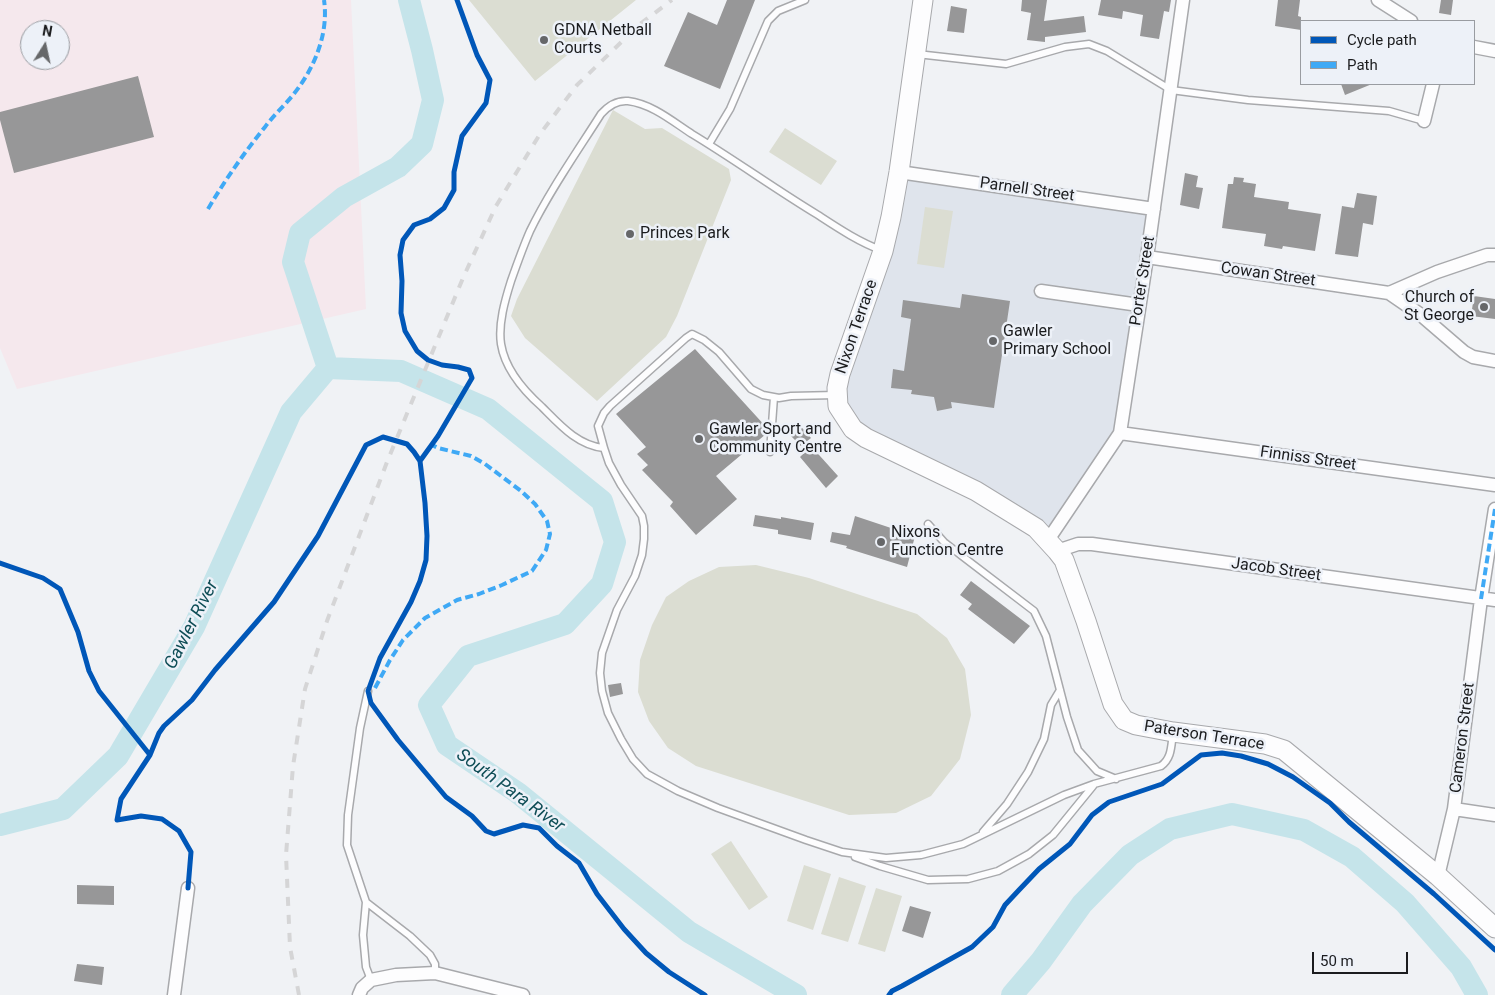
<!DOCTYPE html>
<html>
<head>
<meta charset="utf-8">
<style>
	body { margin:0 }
	#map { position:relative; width:1495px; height:995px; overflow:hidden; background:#f0f2f5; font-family:Roboto,sans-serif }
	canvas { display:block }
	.legend { position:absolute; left:1300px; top:20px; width:175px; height:65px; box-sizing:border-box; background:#edf1f8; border:1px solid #999ca1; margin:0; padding:6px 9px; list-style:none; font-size:15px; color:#1b1c1e }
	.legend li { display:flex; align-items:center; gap:10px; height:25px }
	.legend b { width:25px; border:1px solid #999ca1 }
	.north { position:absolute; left:20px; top:20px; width:50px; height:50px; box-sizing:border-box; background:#edf1f8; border:1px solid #999ca1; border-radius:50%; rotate:10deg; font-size:14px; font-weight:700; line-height:20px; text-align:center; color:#1b1c1e }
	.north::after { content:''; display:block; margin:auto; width:18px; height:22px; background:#666769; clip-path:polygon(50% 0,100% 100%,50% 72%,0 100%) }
	.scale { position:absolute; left:1312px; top:952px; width:96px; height:22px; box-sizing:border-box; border:2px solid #1b1c1e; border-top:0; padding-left:6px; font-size:15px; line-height:18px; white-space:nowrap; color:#1b1c1e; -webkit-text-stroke:4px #edf1f8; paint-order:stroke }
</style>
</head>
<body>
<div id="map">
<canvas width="1495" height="995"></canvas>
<ul class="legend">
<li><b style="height:6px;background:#0057b8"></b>Cycle path</li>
<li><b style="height:6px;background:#3fa9f5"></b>Path</li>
</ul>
<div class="north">N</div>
<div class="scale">50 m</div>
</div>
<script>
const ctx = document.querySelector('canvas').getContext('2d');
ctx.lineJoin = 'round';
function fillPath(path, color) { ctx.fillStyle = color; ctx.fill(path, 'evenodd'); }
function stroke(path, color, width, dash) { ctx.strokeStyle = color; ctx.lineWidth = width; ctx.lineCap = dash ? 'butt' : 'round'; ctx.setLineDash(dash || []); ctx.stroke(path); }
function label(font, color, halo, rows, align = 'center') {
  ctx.font = font + ' Roboto,sans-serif'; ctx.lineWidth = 5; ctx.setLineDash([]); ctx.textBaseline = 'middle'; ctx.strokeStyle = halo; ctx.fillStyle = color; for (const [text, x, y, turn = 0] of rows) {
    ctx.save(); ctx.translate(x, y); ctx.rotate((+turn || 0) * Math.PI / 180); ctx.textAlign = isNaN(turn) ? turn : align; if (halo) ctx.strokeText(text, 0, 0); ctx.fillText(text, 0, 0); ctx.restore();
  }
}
fillPath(new Path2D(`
	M899,172L1154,209L1120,433L1048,540L866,438L837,395Z`), '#dfe4ec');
fillPath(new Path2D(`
	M0,0H351L366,309L17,389L0,348ZM30,30H60V60H30Z`), '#f5e8ed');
fillPath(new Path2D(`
	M469,0H636L535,81Z
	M613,110L645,129L662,128L729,169L731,180L677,316L666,337L597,401L525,338L511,316L517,299Z
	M785,128L837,161L821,185L769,152Z
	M925,207L953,211L944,268L917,264Z
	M756,565L809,578L917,614L947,638L965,669L971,715L960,759L931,796L896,813L849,815L696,766L668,748L649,721L638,692L640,660L652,625L666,597L689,581L719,567Z
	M731,841L768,897L749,910L711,854Z
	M804,865L831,874L813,930L787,921Z
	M839,877L866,886L848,942L821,934Z
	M876,888L902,896L885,952L858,944Z`), '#dbddd2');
stroke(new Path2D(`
	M328,368L401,371L488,409L602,501L615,542L602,584L565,624L468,656L429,705L447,745L518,793L689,932L796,995
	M328,368L293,262L300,233L344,197L398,167L422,144L433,100L422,50L409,0
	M0,825L63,809L118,756L194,627L291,412L328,368
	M1012,995L1041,961L1082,904L1130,855L1170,829L1232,814L1304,830L1352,857L1405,903L1461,967L1477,995`), '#c5e4ea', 22);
fillPath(new Path2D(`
	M727,0H755L720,89L664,66L688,12L717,25Z
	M1022,0H1047L1044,21L1084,16L1086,32L1045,37V42L1027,40L1031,13L1021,11Z
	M1101,0H1171L1169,12L1164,11L1159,39L1140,36L1143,15L1123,11L1122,19L1098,15Z
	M1278,0H1300L1298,16L1301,17V30L1275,26Z
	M1441,0H1453L1451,15L1439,13Z
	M951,6L967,9L964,33L947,31Z
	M138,76L154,137L14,173L0,120V112Z
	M1341,84H1372L1345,95Z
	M1185,173L1198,176L1196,187L1203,188L1199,209L1180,205Z
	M1234,177L1244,178L1243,182L1256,184L1254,197L1289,202L1288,209L1321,214L1315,251L1283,246L1282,249L1264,246L1266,234L1222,228L1228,184H1233Z
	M1357,193L1377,196L1373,225L1363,223L1358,257L1335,254L1342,206L1354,208Z
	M962,294L1010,301L994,408L951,402L952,408L937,411L934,397L911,394L912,390L891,388L893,369L904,371L911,319L901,317L903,300L960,308Z
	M1474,296L1495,299V319L1471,316Z
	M695,349L767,428L766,434L716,476L737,499L696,535L670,506L673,502L642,470L648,465L637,454L646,447L616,414Z
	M797,422L811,438L801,446L787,432Z
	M811,446L838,476L826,488L800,457Z
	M755,515L781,519V517L814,523L811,540L778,534V530L753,526Z
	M855,516L915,536L907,567L846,548L847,546L830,542L832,532L850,535Z
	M971,581L1030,626L1014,644L968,609L972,604L960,595Z
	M621,683L623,694L610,697L608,685Z
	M77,885L114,886V905L77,904Z
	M910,906L931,912L923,938L902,931Z
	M77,964L104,967L102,985L74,981Z`), '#979798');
const lane = new Path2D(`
	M917,54L1006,64L1065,47L1089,44L1107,51L1171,90L1248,100L1389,111L1424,121
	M709,144L730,109L768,21L778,11L805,0
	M836,395L791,396L779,398L763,395L751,389L719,352L704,340L692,334L686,338L610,406L604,413L598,426L604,448L609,463L621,485L642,516L644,526V539L642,555L635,576L617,610L602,653L600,673L602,691L608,713L621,739L633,759L647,774L678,791L718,808L806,840L842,852L886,858L921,855L963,844L1064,795L1094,784L1161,766C1172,758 1171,746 1173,733
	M604,448C578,446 559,424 542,407C524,391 505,369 501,344C498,324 505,300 511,281C517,264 523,247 530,231C550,190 577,152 601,114C608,106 617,100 628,101C652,104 672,121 692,134C735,160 775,189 818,215C838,228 859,242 881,250
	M770,452L774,397
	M928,524L944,542L962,556L1034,611L1046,636L1067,717L1078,750L1097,771L1116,779
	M368,691L360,728L348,815L347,845L366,902L363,935L366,967L371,980
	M983,832L1007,804L1028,772L1044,739L1051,705L1060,690
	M855,857L880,866L928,880L968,879L998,871L1029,854L1053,835L1093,786
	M366,902L410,936L430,955L435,964V973`);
const street = new Path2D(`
	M1378,0L1411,21
	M1474,47L1495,51
	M1424,121L1433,84
	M899,172L1154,209
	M1495,255H1487L1437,272L1389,293L1421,315L1464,352L1473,357L1495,361
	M1147,257L1389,293
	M1041,291L1139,305
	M1120,433L1495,485
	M1048,540L1120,433L1147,257L1183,0
	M1057,551L1078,544H1092L1495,600
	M1454,809L1495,815
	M1438,876L1454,809L1481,599L1495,509
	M174,995L188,888
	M359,995L362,988L371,980L396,975L435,973L523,995`);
const secondary = new Path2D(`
	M923,0L899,172L891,217L883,251L840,374L837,388L838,406L853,429L866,438L976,491L1036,528L1057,551L1064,560L1086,621L1113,704L1124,720L1136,725L1173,732L1265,744L1284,750L1438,876L1495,928`);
stroke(lane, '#a8a9ac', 9);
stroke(street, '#a8a9ac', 15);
stroke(secondary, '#a8a9ac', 21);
stroke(lane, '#fdfdfe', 6);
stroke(street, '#fdfdfe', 12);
stroke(secondary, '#fdfdfe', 19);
stroke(new Path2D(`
	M299,995L290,947L286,855L293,766L305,689L327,621L387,462L463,278L496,206L540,134L577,85L640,24L672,0`), '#d5d5d6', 4, [9, 9]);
stroke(new Path2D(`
	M208,209C225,180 244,153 265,127C273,116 284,106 293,95C314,69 329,34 324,0
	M1481,599L1495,509
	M375,688L390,660L403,640L425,618L457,600L479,594L502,585L532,571L546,550L550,534L547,521L535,504L521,491L485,464L471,456L438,448L432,445`), '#3fa9f5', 4, [8, 4]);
stroke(new Path2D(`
	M420,461L438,436L472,378L469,370L458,367L442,365L428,360L417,351L405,331L401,313L402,281L400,255L403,240L414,225L430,219L444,208L454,190V172L462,136L486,103L490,80L477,55L457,0
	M0,563L43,578L60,589L78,632L89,671L99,691L150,755
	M188,888L191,852L179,831L162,819L141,816L117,820L121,799L150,755L159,733L164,726L192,700L215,670L274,602L318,536L366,445L383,437L407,444L414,452L420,461L425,503L427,536L426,560L420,581L411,602L380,658L368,691L371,703L398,740L446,797L472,816L486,831L494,834L523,825L539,828L557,846L579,863L597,894L624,929L646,953L669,972L705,995
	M889,995L892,991L902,986L972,947L993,927L1005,905L1019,890L1039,869L1070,844L1092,815L1109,802L1162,784L1201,755L1222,753L1241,756L1268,764L1293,777L1330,803L1349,822L1434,894L1495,950`), '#0057b8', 5);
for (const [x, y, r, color] of [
	[544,40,5,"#666769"],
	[630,234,5,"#666769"],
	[1484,307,5,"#666769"],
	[993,341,5,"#666769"],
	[699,439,5,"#666769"],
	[881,542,5,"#666769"]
]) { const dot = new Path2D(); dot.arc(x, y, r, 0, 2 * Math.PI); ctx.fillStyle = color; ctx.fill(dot); stroke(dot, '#edf1f8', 2); }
label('16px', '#1b1c1e', '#edf1f8', [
	["GDNA Netball",554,31],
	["Courts",554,49],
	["Princes Park",640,234],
	["Church of",1474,298,"right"],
	["St George",1474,316,"right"],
	["Gawler",1003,332],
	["Primary School",1003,350],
	["Gawler Sport and",709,430],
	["Community Centre",709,448],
	["Nixons",891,533],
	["Function Centre",891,551]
], 'left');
label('16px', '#1b1c1e', '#edf1f8', [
	["Parnell Street",1027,190,8],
	["Cowan Street",1268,275,8],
	["Porter Street",1143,281,-81],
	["Nixon Terrace",857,327,-71],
	["Finniss Street",1308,459,8],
	["Jacob Street",1276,570,8],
	["Paterson Terrace",1204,736,9],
	["Cameron Street",1463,738,-83]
]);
label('italic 18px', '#0e4d56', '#edf1f8', [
	["Gawler River",192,625,-63],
	["South Para River",510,791,36]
]);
</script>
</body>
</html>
